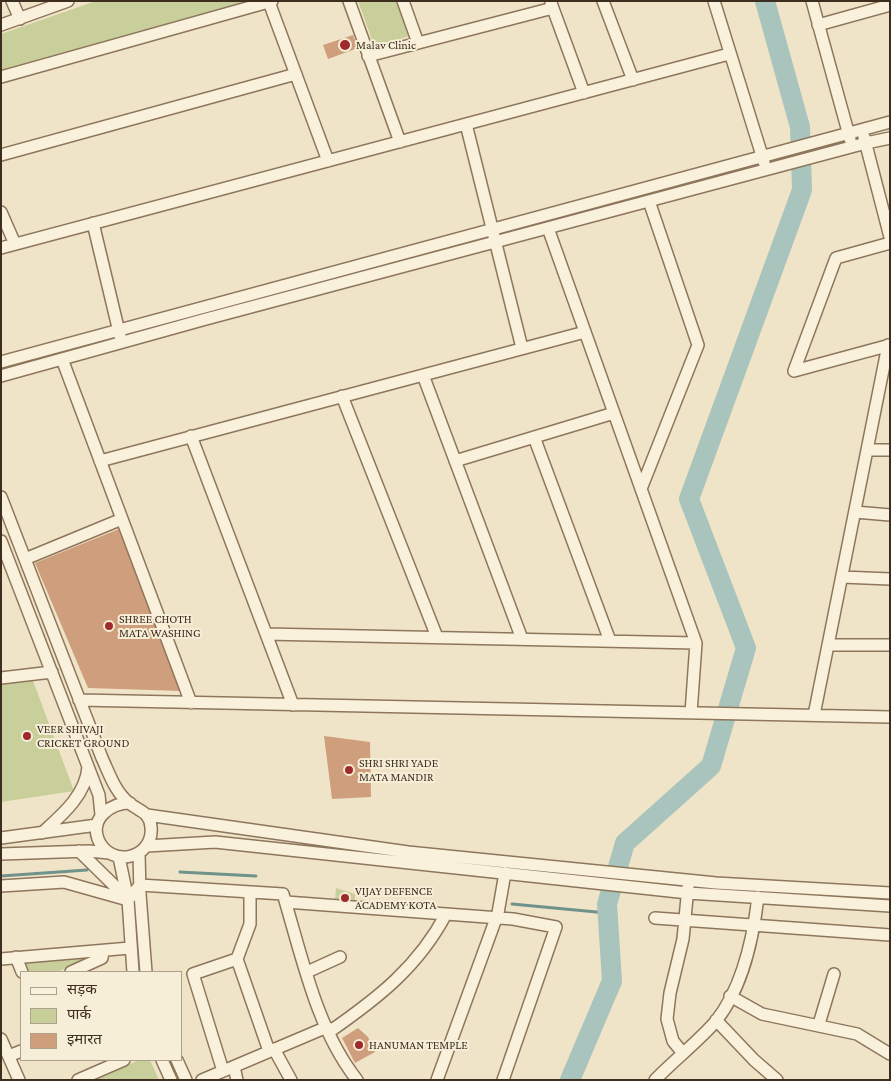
<!DOCTYPE html>
<html>
<head>
<meta charset="utf-8">
<style>
	body { margin:0 }
	#map { position:relative; width:891px; height:1081px; overflow:hidden; background:#f0e4c8; font-family:"Crimson Pro","Noto Sans Devanagari",serif }
	canvas { display:block }
	.frame { position:absolute; inset:0; border:2px solid #3d2e20; pointer-events:none }
	.legend { position:absolute; left:20px; top:971px; width:162px; height:90px; box-sizing:border-box; background:#f7eed8; border:1px solid #ada18e; margin:0; padding:6px 9px; list-style:none; font-size:15px; color:#3d2e20 }
	.legend li { display:flex; align-items:center; gap:10px; height:25px }
	.legend b { width:25px; border:1px solid #ada18e }
</style>
</head>
<body>
<div id="map">
<canvas width="891" height="1081"></canvas>
<div class="frame"></div>
<ul class="legend">
<li><b style="height:6px;background:#faf1dc"></b>सड़क</li>
<li><b style="height:14px;background:#c9cf9b"></b>पार्क</li>
<li><b style="height:14px;background:#cf9f7d"></b>इमारत</li>
</ul>
</div>
<script>
const ctx = document.querySelector('canvas').getContext('2d');
ctx.lineJoin = 'round';
function fillPath(path, color) { ctx.fillStyle = color; ctx.fill(path, 'evenodd'); }
function stroke(path, color, width, dash) { ctx.strokeStyle = color; ctx.lineWidth = width; ctx.lineCap = dash ? 'butt' : 'round'; ctx.setLineDash(dash || []); ctx.stroke(path); }
function label(font, color, halo, rows, align = 'center') {
  ctx.font = font + ' "Crimson Pro",serif'; ctx.lineWidth = 4; ctx.setLineDash([]); ctx.textBaseline = 'middle'; ctx.strokeStyle = halo; ctx.fillStyle = color; for (const [text, x, y, turn = 0] of rows) {
    ctx.save(); ctx.translate(x, y); ctx.rotate((+turn || 0) * Math.PI / 180); ctx.textAlign = isNaN(turn) ? turn : align; if (halo) ctx.strokeText(text, 0, 0); ctx.fillText(text, 0, 0); ctx.restore();
  }
}
fillPath(new Path2D(`
	M96,1H249L1,70V34Z
	M358,1H396L409,36L375,48Z
	M32,678L74,791L1,802V682Z
	M336,888L355,894V907L335,901Z
	M94,957L57,972H27L25,963Z
	M139,1060H150L159,1080H93Z`), '#c9cf9b');
stroke(new Path2D(`
	M180,872L256,876
	M1,876L87,870
	M512,904L607,913`), '#6f938a', 3);
stroke(new Path2D(`
	M570,1080L612,981L607,904L625,843L711,766L746,648L689,499L802,190L800,127L765,1`), '#a9c4bc', 20);
fillPath(new Path2D(`
	M353,35L358,48L328,59L323,45Z
	M119,529L181,691L88,688L35,563Z
	M324,736L370,742L371,797L332,799Z
	M358,1028L368,1037L375,1052L355,1063L342,1038Z`), '#cf9f7d');
const minor = new Path2D(`
	M12,1L20,19
	M349,1L400,142
	M403,1L418,43
	M603,1L633,80
	M714,1L764,162
	M812,1L850,139
	M269,2L328,161
	M551,3L584,93
	M1,25L68,1
	M818,25L890,5
	M368,56L553,8
	M1,77L272,1
	M466,124L522,348
	M864,137L890,237
	M1,155L296,74
	M1,212L15,244
	M93,223L120,336
	M548,228L696,643L691,713
	M1,248L729,54
	M62,359L191,703
	M1,362L890,122
	M794,371L836,258L890,243
	M794,371L890,345
	M423,375L522,639
	M1,376L206,319L866,143L890,138
	M342,396L437,637
	M191,436L293,705
	M534,437L610,641
	M867,450H890
	M100,461L585,332
	M455,461L614,413
	M641,489L698,345L649,201
	M1,497L102,758C109,773 115,792 129,803C139,811 150,812 151,827C154,859 110,869 98,839C90,818 111,803 130,803
	M855,512L890,515
	M1,541L99,795L101,815
	M25,559L122,519
	M842,577L890,579
	M266,634L696,643
	M828,645H890
	M1,678L52,672
	M79,700L890,717
	M814,715L888,345
	M147,815L408,852L716,883L890,893
	M42,833C62,815 86,795 88,767
	M1,838L97,825
	M147,846L215,842L688,893L890,906
	M79,851L127,898
	M139,853L140,894L146,972
	M1,854L89,851L109,853
	M119,857L128,900L133,972
	M1,886L64,882L128,900
	M128,900L140,885L283,894C302,956 316,1028 357,1080
	M286,902L513,919L556,927L503,1080
	M655,918L890,935
	M16,957L22,972
	M1,959L130,948
	M237,959L269,1051
	M71,972L102,958L103,951
	M307,972L340,957
	M730,996L762,1014L857,1034L890,1054
	M716,1020L754,1060L777,1080
	M819,1024L834,974
	M329,1032C378,998 418,967 446,914
	M1,1039L19,1080
	M274,1049L291,1080
	M682,1052L673,1041L667,1019L670,993L683,939L688,887
	M9,1056L21,1051
	M162,1060L171,1080
	M177,1060L186,1080
	M234,1067L237,1080
	M223,1071L193,974L237,959L250,924V892
	M78,1080L124,1060
	M202,1080L327,1027
	M437,1080L498,913L505,873
	M655,1080C673,1061 700,1040 716,1021C743,987 753,939 758,897`);
stroke(minor, '#8d765c', 14);
stroke(minor, '#faf1dc', 11);
for (const [x, y, r, color] of [
	[345,45,6,"#9e2a2b"],
	[109,626,5,"#9e2a2b"],
	[27,736,5,"#9e2a2b"],
	[349,770,5,"#9e2a2b"],
	[345,898,5,"#9e2a2b"],
	[359,1045,5,"#9e2a2b"]
]) { const dot = new Path2D(); dot.arc(x, y, r, 0, 2 * Math.PI); ctx.fillStyle = color; ctx.fill(dot); stroke(dot, '#f7eed8', 2); }
label('12px', '#3d2e20', '#f7eed8', [
	["Malav Clinic",356,45],
	["SHREE CHOTH",119,619],
	["MATA WASHING",119,633],
	["VEER SHIVAJI",37,729],
	["CRICKET GROUND",37,743],
	["SHRI SHRI YADE",359,763],
	["MATA MANDIR",359,777],
	["VIJAY DEFENCE",355,891],
	["ACADEMY KOTA",355,905],
	["HANUMAN TEMPLE",369,1045]
], 'left');
</script>
</body>
</html>
